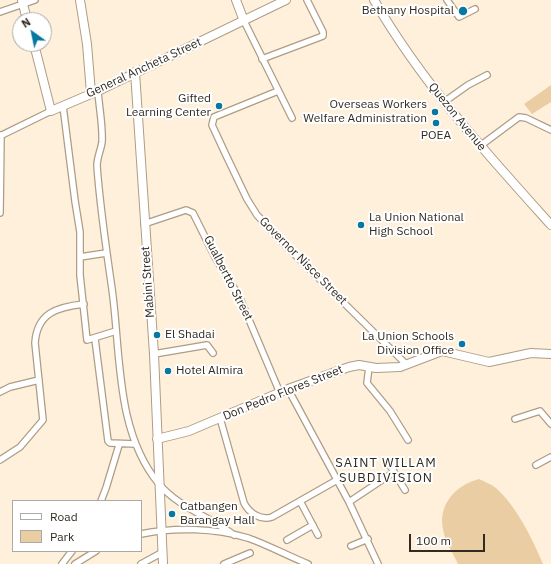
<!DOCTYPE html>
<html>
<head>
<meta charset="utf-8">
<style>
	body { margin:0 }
	#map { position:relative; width:551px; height:564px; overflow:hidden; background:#fff0dc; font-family:"IBM Plex Sans",sans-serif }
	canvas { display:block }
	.legend { position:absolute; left:12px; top:500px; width:130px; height:52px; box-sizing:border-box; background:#fff; border:1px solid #adaaa6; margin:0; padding:5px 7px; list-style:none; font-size:12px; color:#312a20 }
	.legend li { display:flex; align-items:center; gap:8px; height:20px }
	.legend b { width:20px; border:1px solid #adaaa6 }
	.north { position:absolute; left:12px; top:12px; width:40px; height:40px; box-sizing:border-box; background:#fff; border:1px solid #adaaa6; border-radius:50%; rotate:327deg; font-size:11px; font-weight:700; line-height:16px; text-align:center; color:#312a20 }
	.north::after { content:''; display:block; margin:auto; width:14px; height:18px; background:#0877a1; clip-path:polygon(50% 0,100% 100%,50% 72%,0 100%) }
	.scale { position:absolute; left:409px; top:534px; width:76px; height:18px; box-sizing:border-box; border:2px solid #312a20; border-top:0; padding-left:5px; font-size:12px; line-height:14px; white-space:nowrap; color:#312a20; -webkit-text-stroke:3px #fff; paint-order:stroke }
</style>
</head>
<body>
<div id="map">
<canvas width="551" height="564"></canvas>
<ul class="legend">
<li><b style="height:5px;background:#fff"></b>Road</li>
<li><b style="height:11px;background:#ebcda4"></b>Park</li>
</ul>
<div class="north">N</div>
<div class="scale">100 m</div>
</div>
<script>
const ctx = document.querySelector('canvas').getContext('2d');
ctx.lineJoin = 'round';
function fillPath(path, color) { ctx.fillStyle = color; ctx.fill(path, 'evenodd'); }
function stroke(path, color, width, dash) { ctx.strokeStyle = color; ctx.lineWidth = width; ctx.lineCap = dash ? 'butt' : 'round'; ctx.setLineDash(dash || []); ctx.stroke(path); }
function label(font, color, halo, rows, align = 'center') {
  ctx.font = font + ' "IBM Plex Sans",sans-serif'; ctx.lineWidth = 4; ctx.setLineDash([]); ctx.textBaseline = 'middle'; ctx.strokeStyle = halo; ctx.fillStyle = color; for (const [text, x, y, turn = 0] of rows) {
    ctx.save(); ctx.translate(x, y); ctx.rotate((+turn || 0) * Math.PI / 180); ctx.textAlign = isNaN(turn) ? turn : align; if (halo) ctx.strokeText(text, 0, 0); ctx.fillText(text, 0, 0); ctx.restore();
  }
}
fillPath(new Path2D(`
	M551,85V102L532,114L524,104Z
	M479,479C485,482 491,484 496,488C517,507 532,538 543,564H458C453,553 445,542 443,529C438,504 456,485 479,479Z`), '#ebcda4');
const street = new Path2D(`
	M447,0L459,17L475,9
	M0,12L35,0
	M244,21L292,118
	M262,59L323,36V32L307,0
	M98,91C99,107 103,126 102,142C101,150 97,157 97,166C100,207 106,248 112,289C121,353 115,431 159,484C178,507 210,517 234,535
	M278,91L214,117L212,125L225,153L247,199L257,215L287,247L407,365
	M444,102L468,85L487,75
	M63,106L75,201L80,232V275L87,340L116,331
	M0,136L51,111
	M480,146L519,117L526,118L551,130
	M0,213L1,135
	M144,224L186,210L193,213L216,259L239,296L280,393
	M80,257L106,253
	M95,339L108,441L110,443L135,444
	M154,354L207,345L213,353
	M369,367L367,383L390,411L408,440
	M288,389L349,502L378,564
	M0,392L10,387L39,380
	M220,418L244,503C249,513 261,521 272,517L337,480
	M515,419L540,411L551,424
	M0,460L20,447L43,420L35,343C37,313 57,307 84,304
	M388,462L405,490
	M536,465L551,457
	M101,501L106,488L119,445
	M300,501L318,535
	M349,502L394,472
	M141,534C175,527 215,528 248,538C268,545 288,556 308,564
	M287,540L313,525
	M351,546L368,539
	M62,564L72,551
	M75,564L96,551
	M141,564L163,552
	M224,564L250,553`);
const secondary = new Path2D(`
	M22,0L27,20
	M80,0L87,44L91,93
	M236,0L244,21
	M34,44L51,111L98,91L286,0
	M135,72L154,354L163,564
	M157,439L189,431L288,389L349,367L359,365L376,368L400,367L442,351L489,362L531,353L551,354`);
const primary = new Path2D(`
	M374,0C422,83 487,154 551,225`);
stroke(street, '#ae9d86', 8);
stroke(secondary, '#ae9d86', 10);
stroke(primary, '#ae9d86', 10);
stroke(street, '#fff', 5.5);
stroke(secondary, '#fff', 8);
stroke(primary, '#fff', 8);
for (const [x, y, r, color] of [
	[463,11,5,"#0877a1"],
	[219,106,4,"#0877a1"],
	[435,112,4,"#0877a1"],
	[436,123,4,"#0877a1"],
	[361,225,4,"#0877a1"],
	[157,335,4,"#0877a1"],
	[462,344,4,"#0877a1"],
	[168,371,4,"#0877a1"],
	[172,514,4,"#0877a1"]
]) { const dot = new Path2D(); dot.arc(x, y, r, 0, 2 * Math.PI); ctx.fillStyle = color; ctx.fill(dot); stroke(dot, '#fff', 1.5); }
label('12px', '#312a20', '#fff', [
	["Bethany Hospital",454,11],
	["Gifted",211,99],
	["Learning Center",211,113],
	["Overseas Workers",427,105],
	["Welfare Administration",427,119],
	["POEA",436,136,"center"],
	["La Union National",369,218,"left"],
	["High School",369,232,"left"],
	["El Shadai",165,335,"left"],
	["La Union Schools",454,337],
	["Division Office",454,351],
	["Hotel Almira",176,371,"left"],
	["Catbangen",180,507,"left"],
	["Barangay Hall",180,521,"left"]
], 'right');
label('12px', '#312a20', '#fff', [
	["General Ancheta Street",144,68,-25],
	["Quezon Avenue",457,117,51],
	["Governor Nisce Street",303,261,45],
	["Gualbertto Street",228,278,63],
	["Mabini Street",148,282,-94],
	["Don Pedro Flores Street",283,393,-22]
]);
ctx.letterSpacing = '1px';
label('13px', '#312a20', '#fff', [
	["SAINT WILLAM",386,463],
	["SUBDIVISION",386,478]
]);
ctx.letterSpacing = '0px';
</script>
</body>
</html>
